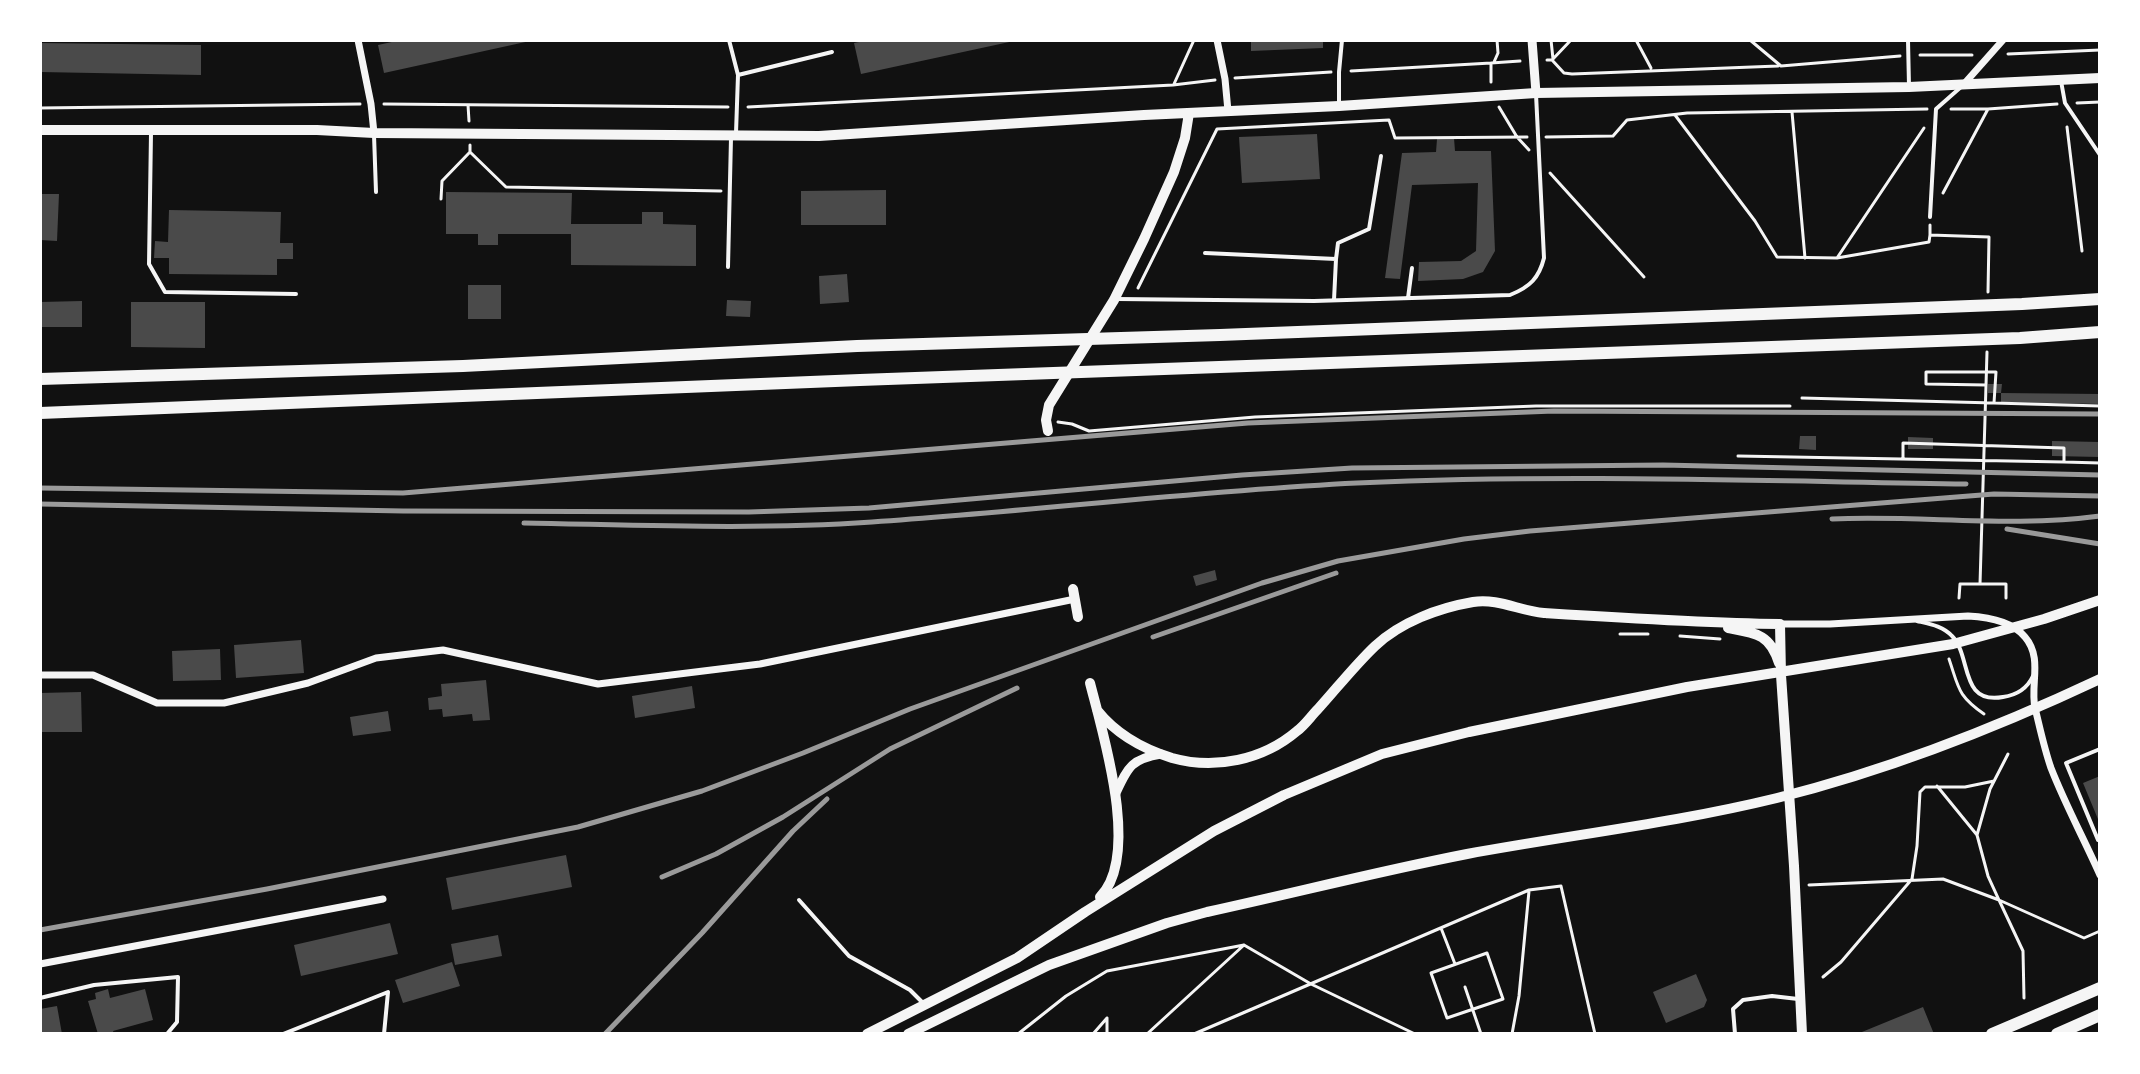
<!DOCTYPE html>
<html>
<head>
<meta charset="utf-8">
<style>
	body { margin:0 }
	#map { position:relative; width:2140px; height:1074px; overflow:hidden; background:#111; font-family:Barlow,sans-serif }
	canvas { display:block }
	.frame { position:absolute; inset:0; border:42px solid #fff; pointer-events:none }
</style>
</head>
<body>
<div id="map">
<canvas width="2140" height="1074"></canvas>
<div class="frame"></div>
</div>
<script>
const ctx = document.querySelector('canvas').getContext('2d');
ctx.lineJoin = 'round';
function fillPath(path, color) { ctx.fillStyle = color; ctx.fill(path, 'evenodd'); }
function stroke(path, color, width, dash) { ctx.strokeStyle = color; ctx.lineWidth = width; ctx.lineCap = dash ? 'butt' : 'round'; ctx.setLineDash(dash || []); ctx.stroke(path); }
fillPath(new Path2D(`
	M401,40H530V41L384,73L378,45Z
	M869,40H1014V41L861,74L854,43Z
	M1251,40H1323V48L1251,51Z
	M40,43L201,45V75L40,72Z
	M1317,134L1320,179L1242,183L1239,137Z
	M1454,138L1455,151H1491L1495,251L1483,272L1463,279L1418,281L1419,262L1461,261L1476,251L1478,183L1412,185L1400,279L1385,278L1402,153L1436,152L1437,139Z
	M886,190V225H801V191Z
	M446,192L572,193L571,224H642V212H663V224L696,225V266L571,265V234H498V245H478V234H446Z
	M40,194H59L57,241L40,240Z
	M169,210L281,212L280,243H293V259H277V275L169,274V258H154L155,241L168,242Z
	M847,274L849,302L820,304L819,276Z
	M468,285H501V319H468Z
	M727,300L751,301L750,317L726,316Z
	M82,301V327H40V302Z
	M131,302H205V348L131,347Z
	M1988,384H2002L2001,393L2100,394V404L2001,402V393H1988Z
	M1800,436H1816V450L1799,449Z
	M1908,437L1933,438V449H1908Z
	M2052,441L2100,442V457L2052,456Z
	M1215,570L1217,580L1196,586L1193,576Z
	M301,640L304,673L236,678L234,645Z
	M220,649L221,680L173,681L172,651Z
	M486,680L490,720L473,721L472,714L443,717L442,709L429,710L428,698L442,696L441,684Z
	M692,686L695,708L635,718L632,696Z
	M81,692L82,732H40V693Z
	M388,711L391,731L353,736L350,717Z
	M2100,776V824L2083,783Z
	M566,855L572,887L452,910L446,878Z
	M390,923L398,954L301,976L294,945Z
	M498,935L502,956L455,965L451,944Z
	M452,962L460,986L403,1003L395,980Z
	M1696,974L1707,1000L1704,1007L1666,1023L1653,992Z
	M108,989L110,998L145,989L153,1020L113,1031L114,1034H98L88,1001L96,999L95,993Z
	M57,1006L62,1034H40V1009Z
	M1923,1007L1934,1034H1857Z`), '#4a4a4a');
stroke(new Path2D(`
	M1551,40L1553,59
	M1636,40L1651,68
	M1750,40L1781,66L1900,56
	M2008,54L2100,50
	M1920,55H1972
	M1547,60H1552L1571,40
	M1552,60L1564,73L1572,74L1778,66
	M1494,62L1498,53L1497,40
	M1351,71L1491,63
	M1235,78L1331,72
	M1491,82V63L1520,61
	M1174,84L1194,40
	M2077,103L2100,102
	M384,104L728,107
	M468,105L469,121
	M748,107L1173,85L1215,80
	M1499,107L1517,137L1529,150
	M40,108L360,104
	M1951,109H1988
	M1792,112L1805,258
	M1675,115L1755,221L1777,257L1837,258L1929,242L1930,235
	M2067,127L2082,251
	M1546,137L1613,136L1627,120L1687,113L1927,109
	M470,152L506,187L721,191
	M1550,173L1644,277
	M1943,193L1988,109L2057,104
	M441,199L442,181L470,152V145
	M1930,225V235L1989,237L1988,292
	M1837,258L1924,128
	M1138,288L1217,129L1389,120L1395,138L1527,137
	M1986,385L1926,384V372H1996L1994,403L2100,406
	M1802,398L1994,403
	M1058,422L1072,424L1089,431L1255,417L1536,406H1790
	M1738,456L2064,462
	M1903,459V443L2064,448V462L2100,463
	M1980,584L1987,352
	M1959,598L1960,584H2006V598
	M1620,634H1648
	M1680,636L1720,639
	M1949,659C1959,688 1957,695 1984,714
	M2008,754L1990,789L1977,835L1988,876L1999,900L2084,938L2100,931
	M1937,786L1977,835
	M1809,885L1943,879L1999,900L2023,951L2024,998
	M1441,928L1455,964
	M1487,953L1503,999L1447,1018L1431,973Z
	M1823,977L1841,962L1912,879L1917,846L1920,792L1925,787H1965L1994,781
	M1465,987L1481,1034
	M1018,1034L1066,996L1107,971L1244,945L1311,984L1415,1034
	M1093,1034L1107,1018
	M1107,1034V1018
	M1147,1034L1244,945
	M1194,1034L1529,890L1561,886L1595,1034
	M1512,1034L1519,996L1529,891`), '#f5f5f5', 3);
stroke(new Path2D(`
	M729,40L738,75L736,133
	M1908,40L1909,86
	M738,75L832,52
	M2061,81L2065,103L2100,155
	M1339,105V72L1342,40
	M151,133L149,264L165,292L296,294
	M374,135L376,192
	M1930,217L1936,109L1961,87
	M1205,253L1336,259L1334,300
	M1336,259L1338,243L1369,229L1381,156
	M728,267L731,138
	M1408,298L1412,268
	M1117,299L1314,301L1510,295C1530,287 1539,278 1544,258L1536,94
	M1917,621C1930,624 1943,626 1952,636C1972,656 1959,705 2003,697C2017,695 2027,689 2033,676
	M2100,749L2066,763L2098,840L2100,839
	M799,900L849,956L910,990L924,1004
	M40,998L94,985L178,977L177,1022L167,1034
	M283,1034L388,992L384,1034
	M1735,1034L1733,1009L1743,1000L1772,996L1798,999`), '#f5f5f5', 4);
stroke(new Path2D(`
	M358,40L371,104L374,133
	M1217,40L1225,79L1228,111
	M1964,84L2003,40
	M1780,624H1830L1968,616C1988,617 2012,621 2025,637C2043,658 2030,684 2035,708C2040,728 2044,748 2051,768C2065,804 2084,839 2100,875
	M40,675H93L157,703H224L308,683L376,658L443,650L598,684L760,664L1075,599
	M40,964L383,899`), '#f5f5f5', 7);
stroke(new Path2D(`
	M1532,40L1536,93
	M1116,793C1128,767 1131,759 1161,754`), '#f5f5f5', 9);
stroke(new Path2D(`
	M40,130H317L374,133L819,136L1144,115L1339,106L1536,93L1909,87L2100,78
	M1048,431L1046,420L1049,405L1114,300L1144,239L1174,172L1185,138L1189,113
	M1073,589L1078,617
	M1728,628C1756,633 1770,634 1779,663
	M1090,683C1103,734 1141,856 1100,897
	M1097,710C1116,734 1143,749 1172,758C1215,770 1263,760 1297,731C1305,725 1311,716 1318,709C1337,688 1355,665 1375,646C1401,622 1438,608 1473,602C1498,598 1520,611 1544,613C1623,618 1701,623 1780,624L1781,675L1794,866L1802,1034
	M867,1034L1017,958L1085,912L1214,831L1284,795L1382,754L1469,732L1687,687L1953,644L2044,619L2100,600
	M908,1034L1049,965L1167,923L1207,912C1294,893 1380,871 1467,854C1570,835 1675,823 1777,798C1889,770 1996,728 2100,679`), '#f5f5f5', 10);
stroke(new Path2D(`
	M40,379L463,366L857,346L1220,335L2022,304L2100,299
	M40,413L860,380L2020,338L2100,332
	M1992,1034L2100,988
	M2057,1034L2100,1015`), '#f5f5f5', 12);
stroke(new Path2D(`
	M40,488L403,493L1248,423L1554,411L2100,414
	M40,504L403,511L749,512L869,508L1242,475L1352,468L1663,465L2100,475
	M1832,519C1921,515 2011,528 2100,516
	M524,523C640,525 756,530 872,522C1034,511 1195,491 1357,483C1560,474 1763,481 1966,484
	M2007,529L2100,544
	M1153,637L1336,573
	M662,877L716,854L783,817L890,749L1017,688
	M40,930L267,889L578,827L702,791L803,753L910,709L1262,583L1338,561L1464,539L1530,531L1994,494L2100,496
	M605,1034L702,933L793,831L827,799`), '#9a9a9a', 5);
</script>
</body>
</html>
